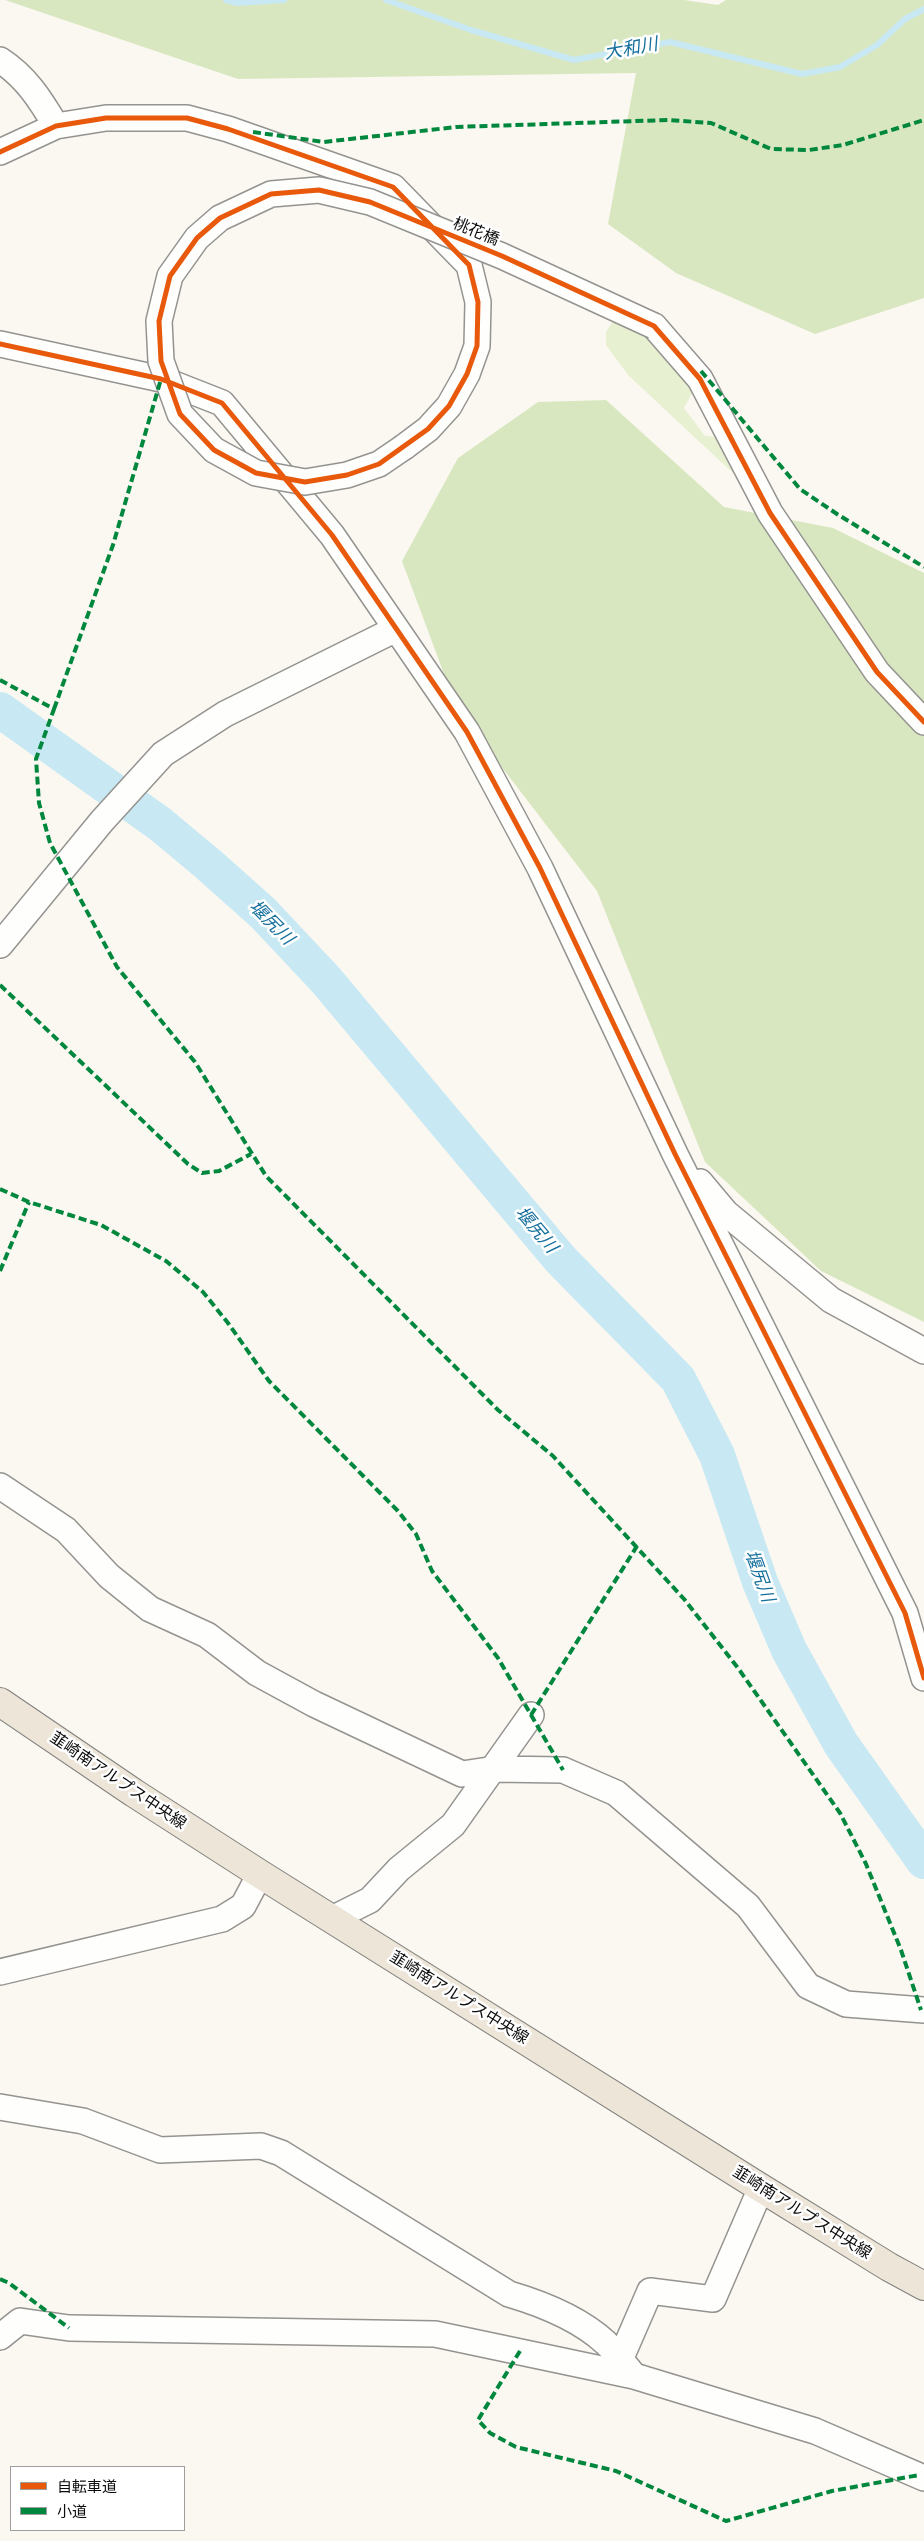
<!DOCTYPE html>
<html>
<head>
<meta charset="utf-8">
<style>
	body { margin:0 }
	#map { position:relative; width:924px; height:2541px; overflow:hidden; background:#fbf8f1; font-family:"IBM Plex Serif","Noto Sans JP",serif }
	canvas { display:block }
	.legend { position:absolute; left:10px; top:2466px; width:175px; height:65px; box-sizing:border-box; background:#fff; border:1px solid #9e9e9e; margin:0; padding:6px 9px; list-style:none; font-size:15px; color:#0d0d0d }
	.legend li { display:flex; align-items:center; gap:10px; height:25px }
	.legend b { width:25px; border:1px solid #9e9e9e }
</style>
</head>
<body>
<div id="map">
<canvas width="924" height="2541"></canvas>
<ul class="legend">
<li><b style="height:6px;background:#e8590c"></b>自転車道</li>
<li><b style="height:6px;background:#00873e"></b>小道</li>
</ul>
</div>
<script>
const ctx = document.querySelector('canvas').getContext('2d');
ctx.lineJoin = 'round';
function fillPath(path, color) { ctx.fillStyle = color; ctx.fill(path, 'evenodd'); }
function stroke(path, color, width, dash) { ctx.strokeStyle = color; ctx.lineWidth = width; ctx.lineCap = dash ? 'butt' : 'round'; ctx.setLineDash(dash || []); ctx.stroke(path); }
function label(font, color, halo, rows, align = 'center') {
  ctx.font = font + ' "IBM Plex Serif","Noto Sans JP",serif'; ctx.lineWidth = 5; ctx.setLineDash([]); ctx.textBaseline = 'middle'; ctx.strokeStyle = halo; ctx.fillStyle = color; for (const [text, x, y, turn = 0] of rows) {
    ctx.save(); ctx.translate(x, y); ctx.rotate((+turn || 0) * Math.PI / 180); ctx.textAlign = isNaN(turn) ? turn : align; if (halo) ctx.strokeText(text, 0, 0); ctx.fillText(text, 0, 0); ctx.restore();
  }
}
fillPath(new Path2D(`
	M614,320L654,326L700,379L684,408L705,436L718,437L734,474L628,375L606,345V332Z`), '#e7f0d1');
fillPath(new Path2D(`
	M5,0H684L718,5L726,0H924V298L815,334L676,273L608,224L636,73L238,79Z
	M606,400L724,507L833,528L924,573V1322L821,1271L705,1162L597,891L457,709L402,561L458,458L538,402Z`), '#d8e7c0');
stroke(new Path2D(`
	M226,0L237,3L284,0
	M386,0L471,30L574,60L670,42L802,74L840,67L877,45L905,19L924,9`), '#c8e9f4', 6);
stroke(new Path2D(`
	M0,710L160,824L208,864L263,913L325,979L561,1260L678,1379L717,1455L760,1582L789,1650L841,1744L924,1861`), '#c8e9f4', 36);
const minor = new Path2D(`
	M0,60C26,77 40,99 56,126
	M0,152L56,126L106,118H187L228,129L393,187L469,265L478,302L477,346L467,374L449,406L428,429L404,447
	M654,326L700,379L770,513L877,672L924,722
	M0,344L161,379L222,403L332,535L467,732L540,868L675,1154L905,1613L924,1678
	M0,945L102,821L163,754L225,714L396,629
	M700,1182L726,1213L831,1300L924,1351
	M0,1486L66,1530L109,1576L150,1609L207,1635L257,1673L314,1704L462,1774L495,1769L563,1770L616,1793L748,1906L808,1986L846,2004L924,2010
	M334,1918L370,1900L399,1869L453,1825L531,1715
	M0,1972L222,1919L243,1906L260,1874
	M0,2107L83,2121L160,2150L261,2146L281,2153L509,2294C543,2304 579,2318 606,2343C616,2353 625,2365 634,2376
	M0,2337L20,2321L69,2328L435,2334L634,2376L815,2431L924,2478
	M620,2360L650,2291L713,2299L761,2188`);
const major = new Path2D(`
	M0,1702L134,1793L260,1874L761,2188L889,2267L924,2286`);
stroke(minor, '#949390', 28);
stroke(major, '#81807d', 30);
stroke(minor, '#fefefd', 25);
stroke(major, '#ece5d8', 28);
const minorBridge = new Path2D(`
	M404,447L379,464L347,475L305,482L256,473L214,450L180,414L161,361L159,321L170,276L197,238L220,218L271,194L319,190L370,202L502,256L654,326`);
stroke(minorBridge, '#949390', 28, []);
stroke(minorBridge, '#fefefd', 25);
stroke(new Path2D(`
	M253,132L324,142L456,127L668,120L711,123L771,149L809,150L843,145L924,120
	M701,371L800,489L837,514L924,567
	M0,680L54,709L36,759L39,803L50,843L117,967L195,1062L266,1176L498,1410L553,1456L684,1599L738,1668L840,1813L866,1864L901,1950L921,2010
	M54,709L113,545L161,379
	M0,985L188,1164L202,1173L219,1171L251,1154
	M0,1189L29,1202L101,1225L166,1261L203,1292L228,1323L269,1381L398,1511L416,1534L432,1571L498,1658L563,1770
	M0,1271L29,1202
	M531,1715L637,1546
	M0,2279L9,2283L69,2328
	M520,2351L478,2420L490,2433L516,2447L616,2471L726,2521L832,2491L919,2475`), '#00873e', 4, [8, 4]);
stroke(new Path2D(`
	M0,152L56,126L106,118H187L228,129L393,187L469,265L478,302L477,346L467,374L449,406L428,429L379,464L347,475L305,482L256,473L214,450L180,414L161,361L159,321L170,276L197,238L220,218L271,194L319,190L370,202L502,256L654,326L700,379L770,513L877,672L924,722
	M0,344L161,379L222,403L332,535L467,732L540,868L675,1154L905,1613L924,1678`), '#e8590c', 5);
label('16px', '#0d0d0d', '#fff', [
	["桃花橋",476,232,22],
	["韮崎南アルプス中央線",118,1781,34],
	["韮崎南アルプス中央線",459,1998,32],
	["韮崎南アルプス中央線",802,2213,32]
]);
label('italic 18px', '#17719e', '#fff', [
	["大和川",631,49,-10],
	["堰尻川",271,923,45],
	["堰尻川",536,1230,50],
	["堰尻川",759,1576,70]
]);
</script>
</body>
</html>
